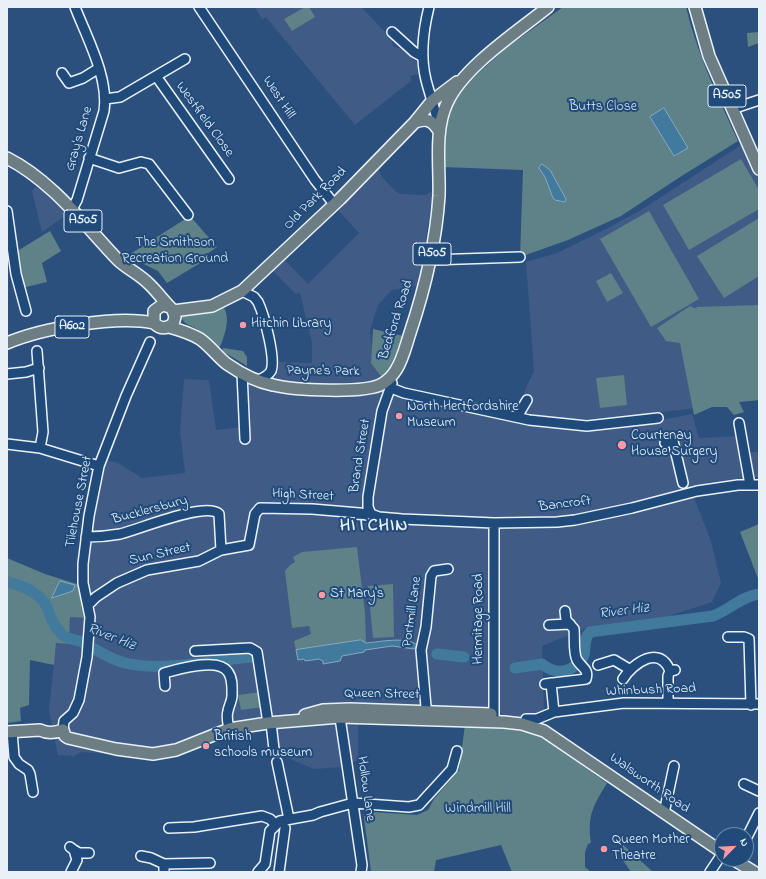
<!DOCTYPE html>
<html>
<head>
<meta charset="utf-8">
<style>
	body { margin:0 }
	#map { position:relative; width:766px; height:879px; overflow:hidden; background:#2c507e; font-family:"Indie Flower",sans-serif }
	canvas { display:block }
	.frame { position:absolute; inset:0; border:8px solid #e8f1f8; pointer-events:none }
	.north { position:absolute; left:714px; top:827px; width:40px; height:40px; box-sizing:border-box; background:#1f4a7a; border:1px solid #6f8dac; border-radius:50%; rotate:66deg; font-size:11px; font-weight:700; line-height:16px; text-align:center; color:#e8f1f8 }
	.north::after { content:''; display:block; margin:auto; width:14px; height:18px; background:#ff9aa2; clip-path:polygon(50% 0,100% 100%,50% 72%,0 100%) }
</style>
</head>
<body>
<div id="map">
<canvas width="766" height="879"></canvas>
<div class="frame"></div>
<div class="north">N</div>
</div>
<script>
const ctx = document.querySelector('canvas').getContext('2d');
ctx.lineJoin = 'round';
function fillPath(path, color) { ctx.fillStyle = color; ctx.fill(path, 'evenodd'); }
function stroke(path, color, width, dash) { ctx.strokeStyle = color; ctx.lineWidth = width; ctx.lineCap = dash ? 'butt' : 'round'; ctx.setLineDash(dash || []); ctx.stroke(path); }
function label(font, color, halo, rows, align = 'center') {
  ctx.font = font + ' "Indie Flower",sans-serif'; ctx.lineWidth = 4; ctx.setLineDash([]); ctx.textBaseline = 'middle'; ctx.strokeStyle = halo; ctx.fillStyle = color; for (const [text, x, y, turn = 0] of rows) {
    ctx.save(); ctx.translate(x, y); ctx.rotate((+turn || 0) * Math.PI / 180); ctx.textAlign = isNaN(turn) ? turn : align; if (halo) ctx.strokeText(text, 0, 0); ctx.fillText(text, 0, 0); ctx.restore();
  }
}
fillPath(new Path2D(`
	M255,7H361L391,38L393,47L400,48L417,62L418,74L410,76L411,81L355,125L266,17L262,19Z
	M744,143L759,175V400L680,410L588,419L531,418L518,413L525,390L534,371L526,262L557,253L602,231L641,210Z
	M379,164V171L382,177L395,191L400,194L425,195L433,191L421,271L417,286L392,290L378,305L370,330L373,362L399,394L491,416L603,427L662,420L692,414L699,438L739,436L746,478L710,482L690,488L711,541L721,583L712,602L651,622L589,627L542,646L544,712L529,728L446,724L358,725V760L342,767L314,769L274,752L269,725L140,756L81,752L74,756L58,755L49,710L56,643L69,644L70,617L85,618L80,585L103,459L118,463L142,478L185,473L180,431L184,379L209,380L216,430L243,427L239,381L248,378L275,388L277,362L312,363V343L300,293L296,294L272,270L284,259L308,284L359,233L337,209Z
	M37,186L69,213L42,232L32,191Z
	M751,452H759V478L752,476L749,455Z`), '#3f5b86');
fillPath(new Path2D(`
	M305,7H309L315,17L292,31L284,19Z
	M563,7H686C697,54 718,97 738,141L680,177L621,216L568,240L520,257L523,170L442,167L447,125L455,96L462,88L506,48Z
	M759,32V43L748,47L747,33Z
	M741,159L759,190V209L689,250L663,205Z
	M649,211L699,299L651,327L600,239Z
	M190,216L217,247L200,259L202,262L167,283L158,271L127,256Z
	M759,218V276L724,298L697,256Z
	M50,231L61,251L42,263L47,282L22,288L16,256L19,250Z
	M611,273L623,293L607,302L596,281Z
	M759,305V400L739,402L744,412L734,415L727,407H712L694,415L680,343L666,341L657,328L690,306L697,309L696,307Z
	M224,308C231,319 224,338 219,349C212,343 206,334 197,329C189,325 182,324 180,313L211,310L213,312Z
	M373,329L403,336L395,367L383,379L371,363Z
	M223,348L243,351L247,357V366L222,351Z
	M624,375L627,405L600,408L596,378Z
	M759,524V581L740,532Z
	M357,547L365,613L366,643L361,640L296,650L294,641L311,634L309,626L292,628L285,571L290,565L295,562L293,557L302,552Z
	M7,558L45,574L80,585L85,618L70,617L69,644L56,643L54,665L30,660L29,705L20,708L21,721L7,723Z
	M393,584L394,637L373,638L368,586Z
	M261,692L263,707L241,710L238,695Z
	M465,725L529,728V733L542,737L607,783C593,806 587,816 591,843L588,844L585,852V867L591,872H512L501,845L436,860L434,872H371L364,817L366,813L372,812L417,815L428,810L434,799L459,770Z
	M621,843L653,872H631L620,856Z`), '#5e8287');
const water = new Path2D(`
	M664,108L688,148L674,156L650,117Z
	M542,164L550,170L566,199L565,202L555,200L553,198L545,177L539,168Z
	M60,581L75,585L73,591L52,598Z
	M361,640L366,643C379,642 407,636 417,645L414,649L392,646L365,650L364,652L342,656L340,661L323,664V661L319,659L305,661L304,659L298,660L296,650Z`);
fillPath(water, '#427a9d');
stroke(water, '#84aac1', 1);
stroke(new Path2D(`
	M7,582C21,585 41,593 47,607C51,618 54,628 64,636C69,640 78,639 84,643C97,650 109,659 125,663C161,672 214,660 252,657
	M437,654L464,657
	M515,668L542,664C553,673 565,674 576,665C579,662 583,659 584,655C586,647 583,639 590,632L713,616C729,610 742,596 759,594`), '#427a9d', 11);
const minor = new Path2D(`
	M199,7L315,180L334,204
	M429,7C423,31 420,56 426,80C430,96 436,111 439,128
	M392,32L414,52L423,57
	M62,73L69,83L83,78L99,68
	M156,76L229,179
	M105,99L120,97L185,59
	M732,109L759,100
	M89,158L119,168L141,162L149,164L188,215
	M72,209L77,200L104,111C109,78 87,38 75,7
	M7,211L16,274L26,311
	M431,260L520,257
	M242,291L254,297L258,302C264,315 276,358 271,371C268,376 263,378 258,380
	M37,351L43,432L40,448
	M242,373L245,439
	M7,374L26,372L39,368
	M391,388L404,393L529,420L587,426L658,418
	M517,417L527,400
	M739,423L750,485
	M665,443L673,441L683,483
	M7,444L40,448L99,466
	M371,514L368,507V497L382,411L392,383
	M86,537C98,537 109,536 120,534C138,530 206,501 219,514L221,550
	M88,605L96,597L117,583L147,570L199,561L221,550L249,545L255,514L260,508L312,509L371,514L379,517L402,519L494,523L557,522L575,520L632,508L697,491L738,485H759
	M549,625L570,624
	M728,637H744L749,639L751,705
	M195,651L250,648L257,652L268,723
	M598,665L614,660L629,669
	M623,679C633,663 660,644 670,671
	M551,683L554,712
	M545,684L586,679C589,669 582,668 577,660C573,653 575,637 574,629L566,620L565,611
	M165,686L164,673C179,669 218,657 228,672C233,679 232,688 232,696C232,701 229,705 228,711C226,717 228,723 229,729
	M668,703V676L670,671L675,670
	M339,711L362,865L361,872
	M427,718L421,650L426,627L431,576L434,571L448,569
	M526,719H537L554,712L624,703L759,704
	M494,722V523
	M271,723L274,749
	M63,730L64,721L73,713L79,700L87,657L90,617L83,583V564L89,516L99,466L126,396L150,342
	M12,731L14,757L19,764L28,770L30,774L33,792
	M277,762L289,819
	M744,784L759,791
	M664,813L674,766
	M169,828L194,827L262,816L270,819L275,824
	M746,839L759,813
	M70,847L74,850L77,860L71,872
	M74,850L79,853H89
	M141,856L151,858L164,864V872
	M164,864L210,863
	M258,872L265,864L270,831L280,821L313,815L320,812L353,803L409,807L419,805L452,769L457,751
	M279,872L285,828
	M710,872L722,854`);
const major = new Path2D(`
	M695,7L709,56L759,169
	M415,122C427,118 432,120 439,131
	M7,158C52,181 83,223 117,259C126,268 139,274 148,283C157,291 164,302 173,310L175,317L173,324C166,329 160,329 154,323V311L162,305L170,307
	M173,311L212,306L242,291L340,199L415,122L432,101L457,82
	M169,327C180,330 190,333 200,339C210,346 218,357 227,364C240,373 257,382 273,385C293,390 365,394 382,384C387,381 393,375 396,370C403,359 406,345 410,333C425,288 436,243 439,196C440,166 434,131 447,103C463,67 517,32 548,7
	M7,343C43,328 116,315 154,323
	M305,715L323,710L350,709L491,714
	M63,730L65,736L68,738L116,749L153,754L176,750L229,729L268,723L340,717L504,722L522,724L544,731L722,852
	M7,732L40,730C48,734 55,733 63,730
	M733,859L754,872`);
stroke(minor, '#e8f1f8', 12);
stroke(major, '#e8f1f8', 14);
stroke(minor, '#1f4a7a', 9);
stroke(major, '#6c7e84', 11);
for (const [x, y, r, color] of [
	[243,325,4,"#ff9aa2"],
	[399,416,4,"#ff9aa2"],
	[622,445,5,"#ff9aa2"],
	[322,595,4,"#ff9aa2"],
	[206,746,4,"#ff9aa2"],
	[604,849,4,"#ff9aa2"]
]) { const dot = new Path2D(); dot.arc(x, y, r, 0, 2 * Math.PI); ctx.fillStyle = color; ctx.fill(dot); stroke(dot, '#1f4a7a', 1.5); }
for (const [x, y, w] of [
	[727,96,38],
	[83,221,38],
	[432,254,38],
	[72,327,34]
]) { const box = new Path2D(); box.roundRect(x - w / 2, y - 11, w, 22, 3); ctx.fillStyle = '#1f4a7a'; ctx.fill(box); stroke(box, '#e8f1f8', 1); }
label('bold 13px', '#e8f1f8', null, [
	["A505",727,96],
	["A505",83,221],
	["A505",432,254],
	["A602",72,327]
]);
label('14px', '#e8f1f8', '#1f4a7a', [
	["West Hill",278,98,57],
	["Westfield Close",204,120,54],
	["Gray's Lane",80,139,-74],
	["Old Park Road",316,199,-45],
	["Bedford Road",397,320,-72],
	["Payne's Park",323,372,1],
	["Brand Street",361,456,-81],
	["High Street",303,496,3],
	["Tilehouse Street",80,502,-79],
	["Bancroft",565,505,-7],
	["Bucklersbury",150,511,-15],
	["Sun Street",160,555,-13],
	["Portmill Lane",413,612,-82],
	["Hermitage Road",480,619,-90],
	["Whinbush Road",651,691,-2],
	["Queen Street",382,695,1],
	["Walsworth Road",649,784,35],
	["Hollow Lane",365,789,82]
]);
label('14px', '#d3e0e7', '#1f4a7a', [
	["Butts Close",603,108],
	["The Smithson",175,244],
	["Recreation Ground",175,260],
	["Windmill Hill",478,810]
]);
label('14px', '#e8f1f8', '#1f4a7a', [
	["Hitchin Library",251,325],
	["North Hertfordshire",407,408],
	["Museum",407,424],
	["Courtenay",631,437],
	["House Surgery",631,453],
	["St Mary's",330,595],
	["British",214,738],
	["schools museum",214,754],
	["Queen Mother",612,841],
	["Theatre",612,857]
], 'left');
label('italic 15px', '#cfdfea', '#1f4a7a', [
	["River Hiz",624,612,-7],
	["River Hiz",111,638,22]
]);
ctx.letterSpacing = '1px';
label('bold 18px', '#e8f1f8', '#1f4a7a', [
	["HITCHIN",374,527]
]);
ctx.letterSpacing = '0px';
</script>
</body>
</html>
